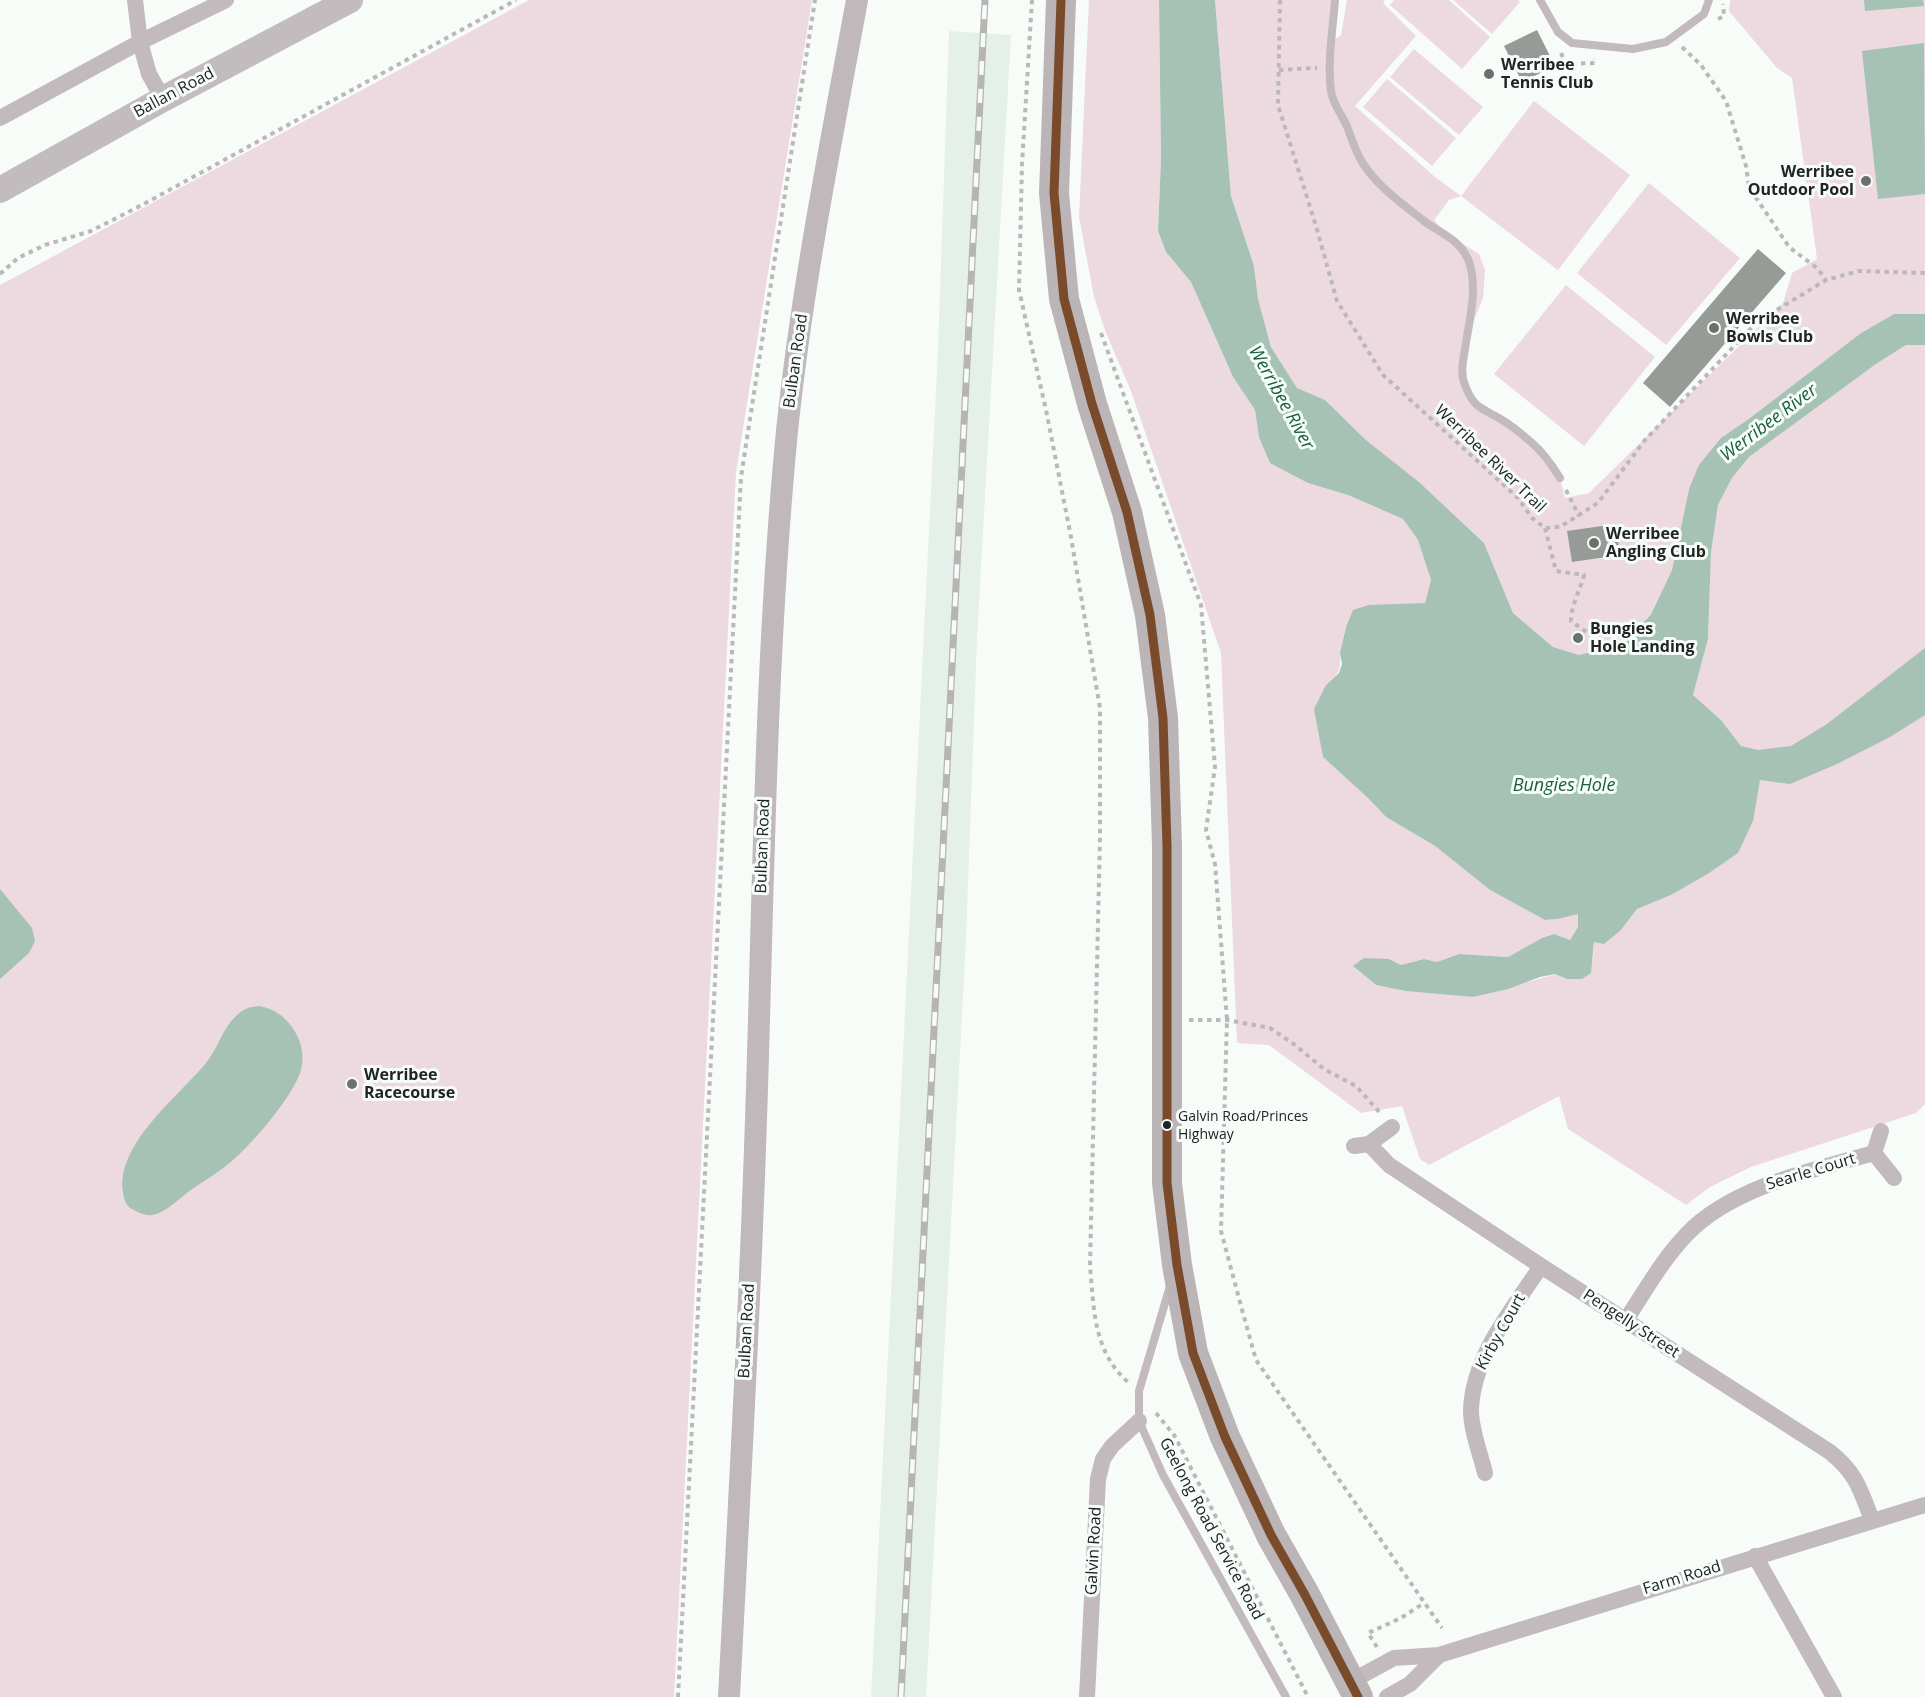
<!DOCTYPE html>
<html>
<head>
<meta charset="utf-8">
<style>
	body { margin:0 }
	canvas { display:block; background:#f7fcf9 }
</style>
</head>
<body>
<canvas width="1925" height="1697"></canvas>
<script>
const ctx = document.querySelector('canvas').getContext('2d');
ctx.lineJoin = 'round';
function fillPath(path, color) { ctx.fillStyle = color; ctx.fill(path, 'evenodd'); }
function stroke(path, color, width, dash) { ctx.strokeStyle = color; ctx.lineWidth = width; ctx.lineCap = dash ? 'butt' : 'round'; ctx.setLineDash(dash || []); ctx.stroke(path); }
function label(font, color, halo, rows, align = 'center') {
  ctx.font = font + ' "Open Sans",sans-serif'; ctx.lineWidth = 6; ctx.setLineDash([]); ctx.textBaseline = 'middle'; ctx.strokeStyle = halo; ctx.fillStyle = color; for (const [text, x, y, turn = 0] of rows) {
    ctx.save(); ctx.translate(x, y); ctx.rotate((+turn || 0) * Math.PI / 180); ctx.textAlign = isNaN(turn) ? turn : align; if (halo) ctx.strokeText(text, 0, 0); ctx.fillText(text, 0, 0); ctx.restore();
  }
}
fillPath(new Path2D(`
	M949,31L1011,35L977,638L966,939L926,1697H871L938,349Z`), '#e6f0ea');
fillPath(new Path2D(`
	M529,0H812L736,472L674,1697H0V285Z
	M1089,0H1159L1161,158L1158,231L1166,252L1191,282L1233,377L1255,410L1259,437L1308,483L1348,495L1403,519L1418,540L1431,580L1425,603L1406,605L1346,627C1344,635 1342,643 1341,651C1338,673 1344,668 1326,685L1321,746L1323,757L1368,798L1386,817L1435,846L1490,890L1545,920L1558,919L1578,913V927L1570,940L1554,934L1542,938L1508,957L1459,954L1437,962L1424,959L1401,965L1389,959L1353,966L1376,985L1405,991L1473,997L1556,974L1567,979L1593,960L1594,942L1621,930L1637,909L1671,895L1741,746L1721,720L1693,695L1708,639L1711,553L1718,505L1732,478L1749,457L1876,364L1906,345H1925V1104L1916,1113L1751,1167L1710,1187L1686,1205L1568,1129L1559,1096L1429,1165L1420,1159L1402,1106L1361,1113L1269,1045L1237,1043L1221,653L1131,391L1106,333L1094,297L1079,217Z
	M1215,0H1335L1332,33L1326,46L1341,35L1347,0H1385L1383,3L1416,36L1355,106L1435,177L1461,196L1534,101L1630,175L1558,270L1461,196L1449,200L1434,220L1446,233L1479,254L1485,270L1483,298L1467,337L1463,382L1483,411L1534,444L1560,478L1565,498L1589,493L1783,303L1792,273L1817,259L1792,78L1777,68L1729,11L1730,0H1925V314H1894L1861,333L1750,418L1721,438L1689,489L1672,570L1651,613L1635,633L1614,646L1579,655L1553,647L1513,613L1484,543L1419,482L1366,440L1325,400L1297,388L1271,347L1258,299L1254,266L1231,196Z
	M1394,0H1449L1490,37L1462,69L1390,5Z
	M1453,0H1518L1520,2L1492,34Z
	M1414,49L1483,107L1459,135L1390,77Z
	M1387,79L1456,138L1432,166L1363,107Z
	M1649,183L1740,258L1666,345L1577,273Z
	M1566,285L1655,357L1584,446L1494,374Z`), '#edd9e0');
fillPath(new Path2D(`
	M1159,0H1215L1231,196L1254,266L1258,299L1271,347L1297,388L1325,400L1366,440L1419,482L1484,543L1513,613L1553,647L1579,655L1614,646L1635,632L1651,614L1672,570L1689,489L1699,465L1721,438L1750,418L1861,333L1894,314H1925V345H1906L1876,364L1749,457L1732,478L1718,505L1711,553L1708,639L1693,695L1721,720L1741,746L1758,750L1791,746L1827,724L1925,648V715L1890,737L1837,764L1790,784L1760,780L1753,821L1738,853L1709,873L1671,895L1637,909L1621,930L1604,944L1594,942L1591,973L1582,979H1567L1555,974L1540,977L1508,989L1473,997L1405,991L1376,985L1353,966L1364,958L1389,959L1401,965L1424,959L1437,962L1459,954L1508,957L1542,938L1554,934L1570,940L1578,927V914L1558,919L1545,920L1490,890L1435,846L1386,817L1368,798L1323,757L1314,709L1326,685L1339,673L1342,664L1340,653L1346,627L1353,610L1369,605L1425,603L1431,580L1418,540L1403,519L1348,495L1308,483L1270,463L1259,437L1255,410L1233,377L1191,282L1166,252L1158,231L1161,158Z
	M1864,0H1923L1924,6L1865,11Z
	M1924,43L1925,194L1878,199L1862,51Z
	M0,889L32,928L35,941L29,953L0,979Z
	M259,1006C274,1009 283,1015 292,1027C301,1040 305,1054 301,1070C294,1095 253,1143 233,1160C220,1172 203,1181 188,1192C179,1199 170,1208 159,1213C150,1217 143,1215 134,1210C126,1207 124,1200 123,1192C116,1144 178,1097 206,1063C218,1048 222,1030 235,1017C243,1009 248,1007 259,1006Z`), '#a6c2b4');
fillPath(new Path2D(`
	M1537,30L1555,66L1522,82L1504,46Z
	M1758,249L1786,273L1670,407L1643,383Z
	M1616,524L1620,555L1572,562L1567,531Z`), '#979b98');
stroke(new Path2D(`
	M1032,0L1022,164L1019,290L1046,410L1071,537L1100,708V837L1090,1266C1094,1309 1093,1352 1129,1383
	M1280,0L1278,105L1316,226L1337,301L1383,375L1518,498L1532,518L1545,528L1560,527L1598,503L1645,440L1757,322L1826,280L1859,271L1925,273
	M1718,19L1724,16L1723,4
	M1682,47L1701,65L1726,101L1746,166L1749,187L1789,247L1817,268L1826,280
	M1561,53L1566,64L1595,63L1594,59
	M1279,70L1317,68
	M0,274L18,258L45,245L91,231L142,205L516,0
	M1101,333L1201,605L1215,767L1206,830L1215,864L1227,1020L1221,1231L1241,1306L1256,1360L1442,1628
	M1566,490L1579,516
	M1545,528L1556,571L1584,575C1580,591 1571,605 1571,621L1592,636
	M1189,1020H1227L1270,1028L1295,1045L1324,1069L1356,1086L1381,1114
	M1156,1413L1174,1435L1308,1697
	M1377,1647L1368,1633L1401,1618L1424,1603
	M678,1697L741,477L815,0`), '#bcb8b8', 4, [4.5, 4.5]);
stroke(new Path2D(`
	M1335,0C1333,29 1327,61 1331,91C1332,102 1341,114 1346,124C1351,136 1355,151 1362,162C1377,186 1401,203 1424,221C1440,233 1459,239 1468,259C1479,286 1469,321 1465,349C1463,361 1460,374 1465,385C1473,407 1481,408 1499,418C1511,425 1522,434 1532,443C1544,453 1552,465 1560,478
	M1540,0L1558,32L1572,43L1633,49L1666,42L1704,14L1709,0
	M1170,1286L1139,1391V1421L1163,1475L1286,1697`), '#c2babd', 8);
stroke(new Path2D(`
	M135,0L140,42L149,74L163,99
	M0,118L140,42L226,0
	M1881,1131L1874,1153L1894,1178
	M1369,1144L1389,1165L1541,1266L1830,1452C1857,1474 1860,1489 1872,1520
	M1354,1146L1369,1144L1392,1127
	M1626,1320C1645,1291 1662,1260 1687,1234C1732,1187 1813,1170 1874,1153
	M1485,1473C1480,1452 1471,1431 1471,1410C1473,1355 1513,1309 1541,1266
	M1755,1556L1834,1697
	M1350,1682L1394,1658L1439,1655L1925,1505
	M1087,1697L1098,1479L1103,1459L1112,1446L1139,1421
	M1387,1697L1410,1684L1439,1655`), '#c2babd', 16);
stroke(new Path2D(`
	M729,1697C740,1483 752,1269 758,1055C764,847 767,638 787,431C802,286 831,143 857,0`), '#c0b8bb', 22);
stroke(new Path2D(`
	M0,190L163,99L350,0`), '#c2bcbe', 26);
stroke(new Path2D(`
	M1061,0L1054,193L1064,299L1092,404L1127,512L1150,615L1163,718L1167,846V1183L1177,1265L1193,1353L1225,1437L1271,1535L1305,1595L1358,1697`), '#bcb5b8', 30);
const rail = new Path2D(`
	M901,1697L985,0`);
stroke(rail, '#b7b4b4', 7);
stroke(rail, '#f6fdf9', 4.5, [14]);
stroke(new Path2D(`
	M1061,0L1054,193L1064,299L1092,404L1127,512L1150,615L1163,718L1167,846V1183L1177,1265L1193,1353L1225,1437L1271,1535L1305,1595L1358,1697`), '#7a4b2a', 9);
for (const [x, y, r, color] of [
	[1489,74,6,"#6c706d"],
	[1866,181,6,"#6c706d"],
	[1714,328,6,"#6c706d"],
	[1594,543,6,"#6c706d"],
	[1578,638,6,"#6c706d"],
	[352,1084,6,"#6c706d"],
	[1167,1125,5,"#212422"]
]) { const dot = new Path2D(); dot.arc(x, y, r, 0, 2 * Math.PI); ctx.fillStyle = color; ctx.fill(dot); stroke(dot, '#f6fdf9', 2); }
label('14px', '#212422', '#f6fdf9', [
	["Galvin Road/Princes",1178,1117],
	["Highway",1178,1135]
], 'left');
label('bold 16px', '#212422', '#f6fdf9', [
	["Werribee",1501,65],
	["Tennis Club",1501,83],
	["Werribee",1854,172,"right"],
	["Outdoor Pool",1854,190,"right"],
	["Werribee",1726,319],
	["Bowls Club",1726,337],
	["Werribee",1606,534],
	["Angling Club",1606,552],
	["Bungies",1590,629],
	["Hole Landing",1590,647],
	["Werribee",364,1075],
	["Racecourse",364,1093]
], 'left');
label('16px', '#212422', '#f6fdf9', [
	["Ballan Road",174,93,-28],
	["Bulban Road",796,361,-82],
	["Werribee River Trail",1490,459,44],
	["Bulban Road",763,846,-88],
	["Searle Court",1811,1172,-17],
	["Pengelly Street",1631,1324,33],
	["Bulban Road",747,1331,-87],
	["Kirby Court",1501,1332,-61],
	["Geelong Road Service Road",1211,1529,62],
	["Galvin Road",1094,1551,-87],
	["Farm Road",1682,1578,-17]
]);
label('italic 18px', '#1a5e43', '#f6fdf9', [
	["Werribee River",1281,398,61],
	["Werribee River",1769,423,-37],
	["Bungies Hole",1564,786]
]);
</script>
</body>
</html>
